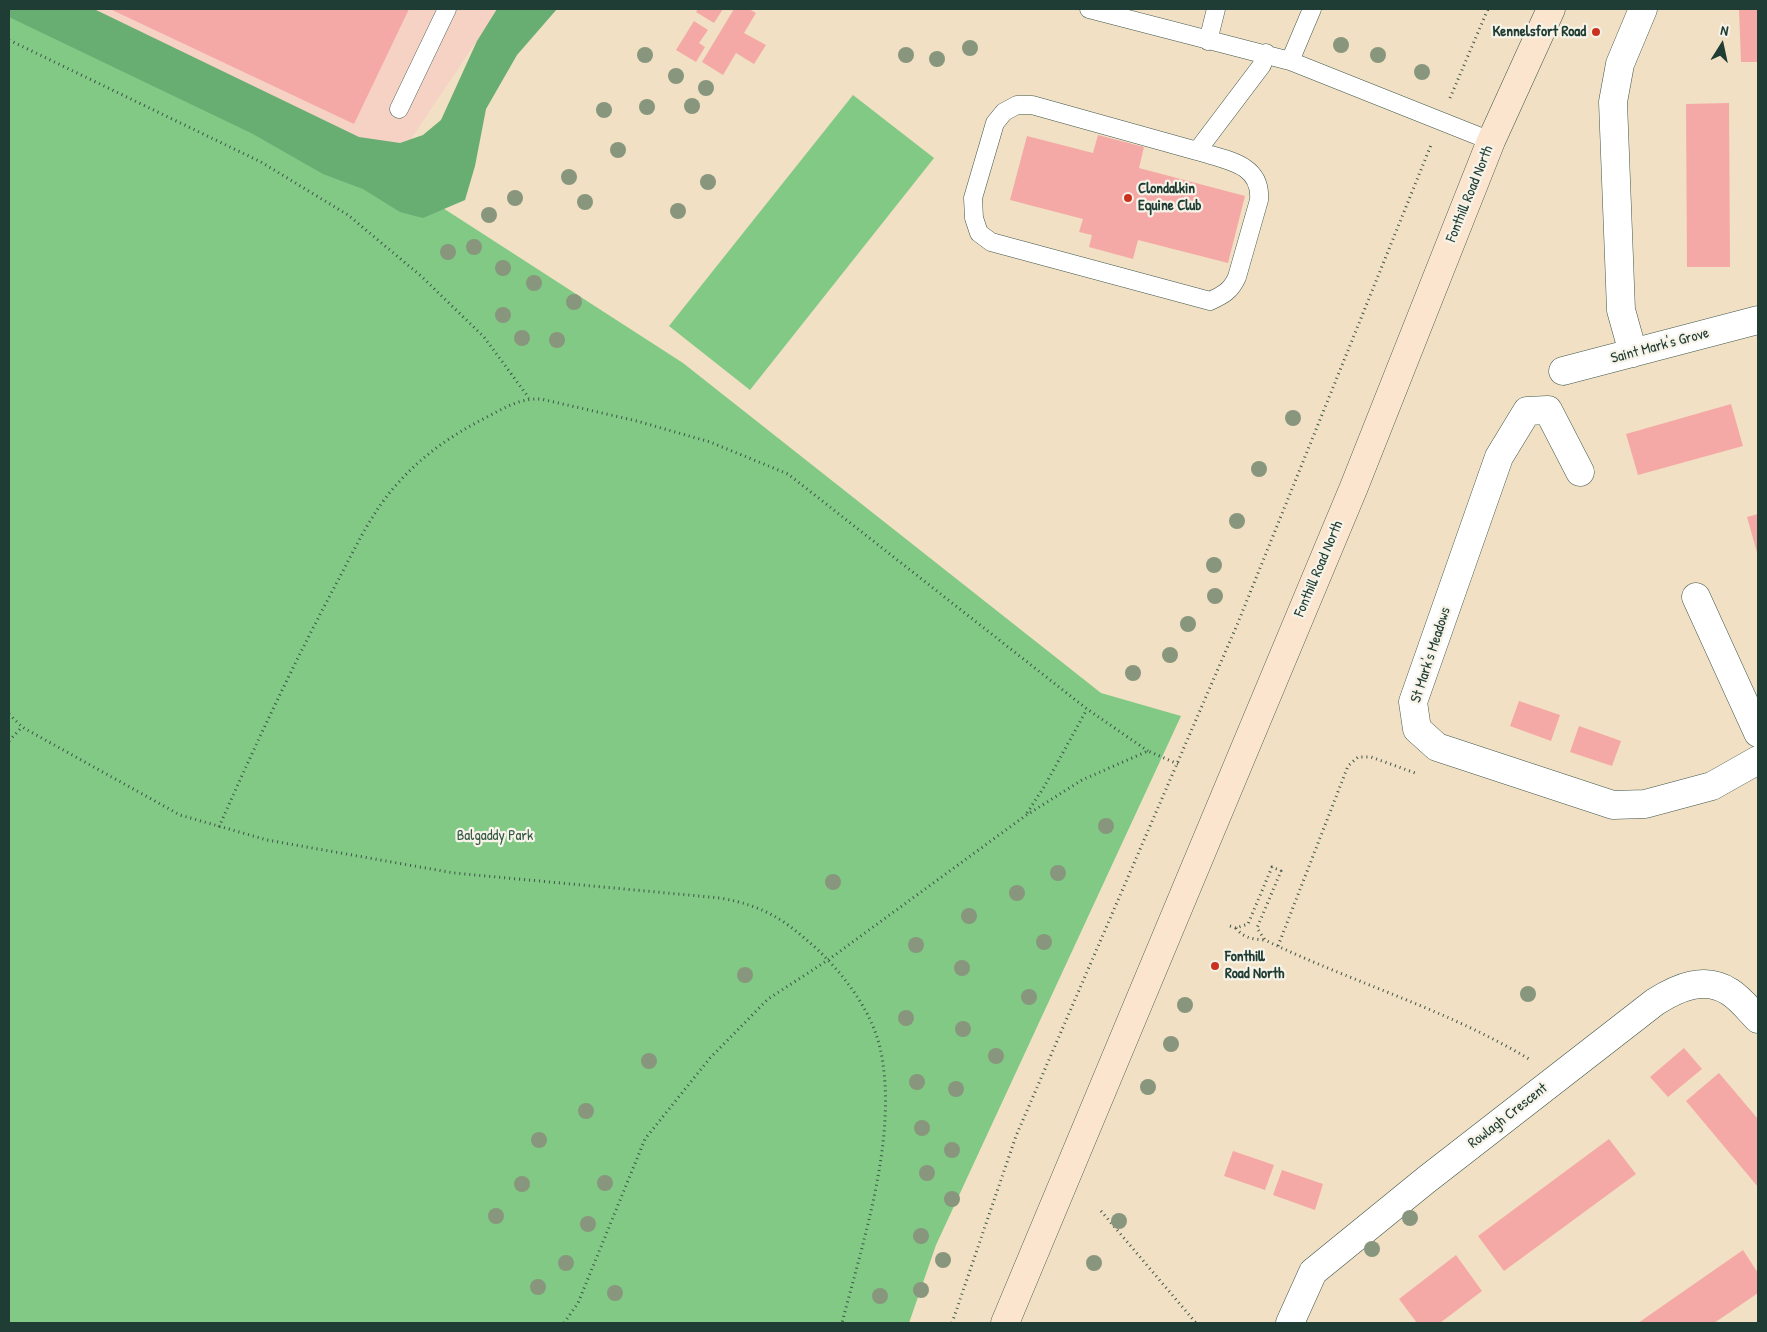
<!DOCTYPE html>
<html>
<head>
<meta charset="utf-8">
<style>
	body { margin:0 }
	#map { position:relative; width:1767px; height:1332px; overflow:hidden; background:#f1e0c3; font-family:"Patrick Hand",sans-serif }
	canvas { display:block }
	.frame { position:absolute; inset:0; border:10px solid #1f3d34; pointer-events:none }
	.north { position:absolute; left:1697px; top:20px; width:50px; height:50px; -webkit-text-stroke:4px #f7f3e8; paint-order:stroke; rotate:10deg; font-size:14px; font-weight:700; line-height:20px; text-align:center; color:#1f3d34 }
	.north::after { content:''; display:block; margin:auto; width:18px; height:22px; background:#1f3d34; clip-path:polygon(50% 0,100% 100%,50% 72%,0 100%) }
</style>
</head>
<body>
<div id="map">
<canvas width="1767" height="1332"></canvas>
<div class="frame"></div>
<div class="north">N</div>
</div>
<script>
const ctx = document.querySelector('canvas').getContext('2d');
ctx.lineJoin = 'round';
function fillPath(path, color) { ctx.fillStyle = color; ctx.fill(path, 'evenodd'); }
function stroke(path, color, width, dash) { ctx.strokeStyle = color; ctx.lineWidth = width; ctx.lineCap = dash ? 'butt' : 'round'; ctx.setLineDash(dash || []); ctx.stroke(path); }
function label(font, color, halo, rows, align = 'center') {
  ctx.font = font + ' "Patrick Hand",sans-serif'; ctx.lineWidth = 4.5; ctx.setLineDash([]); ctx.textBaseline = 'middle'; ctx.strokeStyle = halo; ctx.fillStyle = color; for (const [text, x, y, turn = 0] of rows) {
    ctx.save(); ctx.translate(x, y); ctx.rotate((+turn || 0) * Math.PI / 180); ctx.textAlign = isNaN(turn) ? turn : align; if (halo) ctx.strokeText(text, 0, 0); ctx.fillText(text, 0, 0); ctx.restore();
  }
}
fillPath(new Path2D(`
	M35,9H498L391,169Z`), '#f6d2c4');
fillPath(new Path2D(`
	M9,9L415,190L683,363L1101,693L1181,716L936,1245L909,1323H9Z
	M853,95L934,158L750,390L669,326Z`), '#81c985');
fillPath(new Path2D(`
	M9,9H94L359,137L400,143L423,135L441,120L477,41L497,9H557L517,55L486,109L475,166L465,200L423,218L400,212L363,189L323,174L253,134L9,17Z`), '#68ad72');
fillPath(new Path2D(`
	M110,9H409L354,124Z
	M698,9H723L714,23L696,12Z
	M734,9H749L756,13L744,33L766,45L754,64L736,53L723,75L702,62Z
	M1739,9H1758V62H1741Z
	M694,21L708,30L699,43L705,47L696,62L676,50Z
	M1729,103L1730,267H1687L1686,104Z
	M1098,135L1144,147L1139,168L1245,196L1228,263L1138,240L1133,259L1089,247L1092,235L1079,232L1083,219L1010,200L1027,136L1093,153Z
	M1731,404L1743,446L1638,475L1626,434Z
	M1758,514V556L1747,517Z
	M1519,701L1560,715L1551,741L1510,726Z
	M1579,726L1621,741L1612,766L1570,752Z
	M1684,1048L1702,1069L1668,1097L1650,1077Z
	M1719,1073L1758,1119V1187L1686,1101Z
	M1609,1139L1636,1174L1504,1271L1478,1236Z
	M1233,1151L1274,1165L1265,1190L1224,1176Z
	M1282,1170L1323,1184L1315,1210L1273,1195Z
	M1743,1250L1758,1273V1293L1723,1317L1714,1323H1638Z
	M1456,1255L1482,1291L1440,1323H1417L1399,1299Z`), '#f5a9a6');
const lane = new Path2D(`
	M1089,9L1290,61L1491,141
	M1208,41L1216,9
	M1290,61L1312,9
	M399,109L447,9
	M1197,151L1032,105H1017L1004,112L995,123L973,198L974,218L979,233L991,242L1210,301C1223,295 1231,291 1237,277L1259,200C1262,163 1225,160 1197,151L1262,65L1266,53`);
const street = new Path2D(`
	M1633,353L1621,310L1613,102L1620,64L1643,9
	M1563,371L1758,320
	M1580,472L1548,410L1527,411L1499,457L1413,702L1417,729L1437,747L1613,805L1645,804L1712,786L1758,760
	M1696,597L1758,733
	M1290,1323L1313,1272L1426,1180L1655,1002C1677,988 1705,975 1730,992C1741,999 1749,1010 1758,1019`);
const secondary = new Path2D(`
	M1005,1323L1354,487L1491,141L1551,9`);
stroke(lane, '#3e5549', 19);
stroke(street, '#3e5549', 29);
stroke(secondary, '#3e5549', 29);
stroke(new Path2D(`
	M9,40L261,162L348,215L421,276L484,337L529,398
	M1450,98L1488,9
	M9,714L22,727L180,815L267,840L454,873L720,898C765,906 785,920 818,950C846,977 873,1013 881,1052C898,1137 863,1241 842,1323
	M9,741L22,727
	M1027,813L1044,787L1087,709
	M219,827C255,745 293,665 335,586C354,551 371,512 398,483C423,455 452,435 485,418C504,408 520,398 541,399L637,421L710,442L788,474L1087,709L1148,751
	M1230,926L1236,928L1248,924L1272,867L1281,871L1257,928L1265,940C1351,982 1446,1009 1529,1059
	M1236,928C1243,938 1253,939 1264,940
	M1278,946L1348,766L1358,757H1371L1418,774
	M1101,1211L1196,1323
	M564,1323L578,1303L645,1139L710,1058L768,999L828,960L1025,816L1082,780L1148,751L1178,764
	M952,1323L1016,1136L1237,625L1431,145`), '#3e5549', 3, [1, 4]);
stroke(lane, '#fff', 18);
stroke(street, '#fff', 28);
stroke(secondary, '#fbe5cf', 28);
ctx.fillStyle = '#88967d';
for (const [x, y] of [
	[1341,45],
	[970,48],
	[645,55],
	[906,55],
	[1378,55],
	[937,59],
	[1422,72],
	[676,76],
	[706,88],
	[692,106],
	[647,107],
	[604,110],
	[618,150],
	[569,177],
	[708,182],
	[515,198],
	[585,202],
	[678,211],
	[489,215],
	[474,247],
	[448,252],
	[503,268],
	[534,283],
	[574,302],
	[503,315],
	[522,338],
	[557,340],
	[1293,418],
	[1259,469],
	[1237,521],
	[1214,565],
	[1215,596],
	[1188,624],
	[1170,655],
	[1133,673],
	[1106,826],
	[1058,873],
	[833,882],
	[1017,893],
	[969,916],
	[1044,942],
	[916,945],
	[962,968],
	[745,975],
	[1528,994],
	[1029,997],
	[1185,1005],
	[906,1018],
	[963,1029],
	[1171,1044],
	[996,1056],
	[649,1061],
	[917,1082],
	[1148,1087],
	[956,1089],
	[586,1111],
	[922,1128],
	[539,1140],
	[952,1150],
	[927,1173],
	[605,1183],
	[522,1184],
	[952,1199],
	[496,1216],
	[1410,1218],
	[1119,1221],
	[588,1224],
	[921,1236],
	[1372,1249],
	[943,1260],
	[566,1263],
	[1094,1263],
	[538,1287],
	[921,1290],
	[615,1293],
	[880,1296]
]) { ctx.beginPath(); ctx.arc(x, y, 8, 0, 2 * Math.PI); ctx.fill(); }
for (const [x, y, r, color] of [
	[1596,32,5,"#c8321e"],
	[1128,198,5,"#c8321e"],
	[1215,966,5,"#c8321e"]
]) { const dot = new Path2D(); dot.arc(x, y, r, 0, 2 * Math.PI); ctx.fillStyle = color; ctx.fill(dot); stroke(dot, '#f7f3e8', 2); }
label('bold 15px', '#1f3d34', '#f7f3e8', [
	["Kennelsfort Road",1586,32,"right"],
	["Clondalkin",1138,189],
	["Equine Club",1138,206],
	["Fonthill",1225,957],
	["Road North",1225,974]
], 'left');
label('15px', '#1f3d34', '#f7f3e8', [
	["Fonthill Road North",1470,194,-68],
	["Saint Mark's Grove",1660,346,-15],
	["Fonthill Road North",1319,569,-67],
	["St Mark's Meadows",1431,655,-72],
	["Rowlagh Crescent",1508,1116,-38]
]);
label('15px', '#335944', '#f7f3e8', [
	["Balgaddy Park",495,836]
]);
</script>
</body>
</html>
